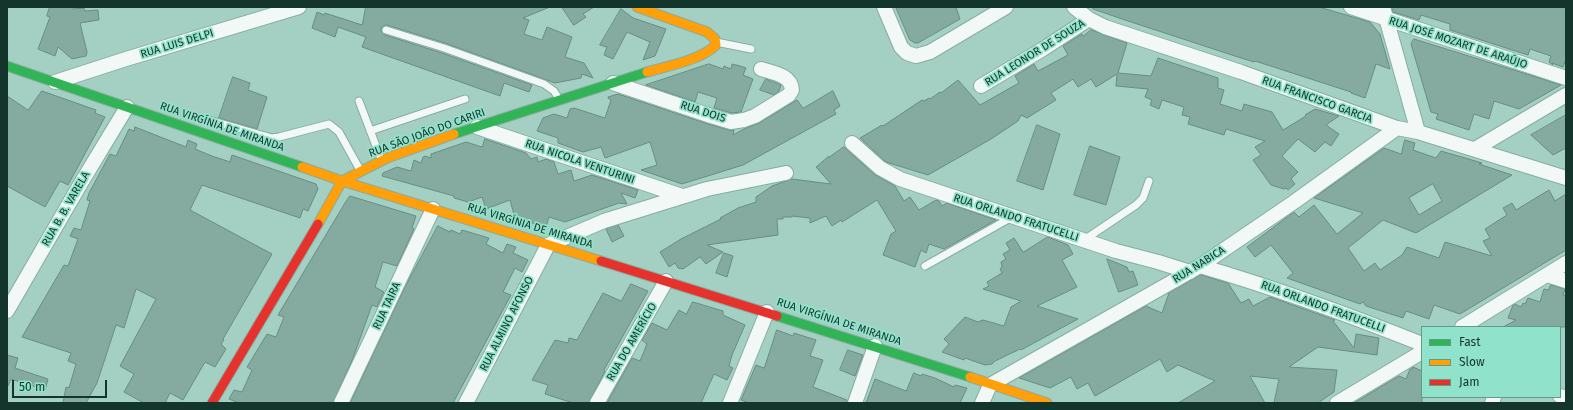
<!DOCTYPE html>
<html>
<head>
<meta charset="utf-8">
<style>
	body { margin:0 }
	#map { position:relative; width:1573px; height:410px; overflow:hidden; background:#a3d0c2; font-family:"Fira Sans",sans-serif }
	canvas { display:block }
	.frame { position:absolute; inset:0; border:8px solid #13352c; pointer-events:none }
	.legend { position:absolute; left:1421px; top:326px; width:140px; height:72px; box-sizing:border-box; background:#91e2ca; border:1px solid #5f9d8b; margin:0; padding:5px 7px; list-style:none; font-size:12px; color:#13352c }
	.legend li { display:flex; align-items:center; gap:8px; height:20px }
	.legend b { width:20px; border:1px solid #5f9d8b }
	.scale { position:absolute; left:12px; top:380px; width:95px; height:18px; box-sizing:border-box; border:2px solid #13352c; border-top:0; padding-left:5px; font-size:12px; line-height:14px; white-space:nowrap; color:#13352c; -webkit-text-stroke:3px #91e2ca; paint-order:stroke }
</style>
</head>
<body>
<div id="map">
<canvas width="1573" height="410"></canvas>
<div class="frame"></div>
<ul class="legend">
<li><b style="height:5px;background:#30b455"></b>Fast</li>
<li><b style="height:5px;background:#ff9f0a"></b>Slow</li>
<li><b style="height:5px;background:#e5322d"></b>Jam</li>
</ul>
<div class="scale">50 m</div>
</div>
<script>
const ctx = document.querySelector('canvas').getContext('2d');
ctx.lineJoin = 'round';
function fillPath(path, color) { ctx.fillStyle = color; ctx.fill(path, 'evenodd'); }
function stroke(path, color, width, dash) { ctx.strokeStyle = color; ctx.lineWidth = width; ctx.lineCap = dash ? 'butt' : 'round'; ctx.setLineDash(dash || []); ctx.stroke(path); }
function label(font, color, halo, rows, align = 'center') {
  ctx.font = font + ' "Fira Sans",sans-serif'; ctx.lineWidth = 3.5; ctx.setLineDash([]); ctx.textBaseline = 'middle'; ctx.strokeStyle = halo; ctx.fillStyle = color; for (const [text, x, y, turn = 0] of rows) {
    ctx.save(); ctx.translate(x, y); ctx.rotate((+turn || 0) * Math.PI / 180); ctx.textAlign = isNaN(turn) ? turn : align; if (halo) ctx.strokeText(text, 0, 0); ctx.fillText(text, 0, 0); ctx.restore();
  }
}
const building = new Path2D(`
	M50,7H74L73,9L84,8L85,11L98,10L99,20L80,23L87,52L86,56L72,59L58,47L55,56L38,49L50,17L47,16Z
	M366,7H550L523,18L529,20L524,34L542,40L547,27L572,37L565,57L584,63L593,78L582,74L581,78L555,83L445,43L387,25H385L381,28V31L385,35L442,53L532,85L529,92L504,83L500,96L362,47L366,37L338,27L335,37L312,28L317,12L324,15L325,13L362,25Z
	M562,7H594L583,14L586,17L574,25Z
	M896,7H956L960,19L918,43H915L910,40Z
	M1093,7H1319L1370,22L1380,34L1390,69L1376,64L1365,98L1351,93V92L1255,61L1254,62L1241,58L1125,20L1093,9Z
	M1392,7H1566V59L1563,67L1552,63L1553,65L1549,62L1551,56L1530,49L1528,55L1450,30V24L1421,15L1419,20L1393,12Z
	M621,9L633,18L666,29L655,56L643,60L650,42L627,32L613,59L604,55L607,47L600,45Z
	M1091,30L1127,43L1118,73L1151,76L1158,58L1218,78V88L1224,90L1220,104L1242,111L1244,104L1272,112L1283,130L1306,116L1305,115L1315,109L1339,116L1326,125L1339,134L1331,146L1325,142L1315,152L1298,139L1282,156L1298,172L1291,179L1295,184L1288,190L1286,188L1284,189L1271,185L1253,160L1261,155L1255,147L1265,141L1226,129L1224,135L1188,124L1190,117L1182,115L1184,107L1162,100L1159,109L1150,105L1152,100L1145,97L1148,89L1116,86L1117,74L1096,87L1091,79L1078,87L1073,79L1051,93L1056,100L1027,118L1021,115L1018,121L991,139L928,175L886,162L860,138L882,125L883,126L922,100L924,101L929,98L930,99L940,92L941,93L958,80L980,105L1019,83L1015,76L1034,64L1038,71L1068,55L1063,46L1082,34L1083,36Z
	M1414,39L1533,76L1561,85L1519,109L1494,101L1489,119L1474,114L1469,130L1436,119L1438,114L1431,112L1411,44Z
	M709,64L723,69L724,66L731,69L732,64L740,66L746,68L743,75L753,79L741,112L732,113L714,108L717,98L698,92L695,102L646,85Z
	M233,77L250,83L248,90L267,97L257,129L219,118Z
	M766,79L781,85L779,91L774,95L760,90Z
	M42,91L96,110L95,113L105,117L68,185L60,181L45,207L7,186V96L28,110Z
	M833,91L840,106L834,110L836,114L743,165L682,184L641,170L657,165L650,142L605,158L601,147L583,152L558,143V138L537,131L543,118L554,114L567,118L570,109L574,108L605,118L611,100L608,98V97L618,94L708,124L729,130H734L733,135L744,129L759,123L797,100L803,108Z
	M1566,115V148L1553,155L1531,135Z
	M1037,125L1060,134L1043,190L1017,181Z
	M135,127L186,147L188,140L197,144L195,149L212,156L230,162L232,155L316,184L318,189L308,211L303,209L300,218L202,185L190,210L272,254L223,339L224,340L221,344L226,349L215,367L205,362L183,400L170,393L165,403H144L124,392L134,374L120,366L156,299L136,289L124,328L116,325L97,383L86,403H63L66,387L69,388L76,364L68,361L71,353L22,337L64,265L68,266L78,239L70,236L74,228L81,230L90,201L87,200L89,193L110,154L116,156L129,129L134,131Z
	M485,139L526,153L531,159L537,157L538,162L546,159L554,162L558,174L571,170L574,181L592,175L638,190L635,198L621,193L627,204L619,203L565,222L549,217L546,227L515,218L510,200L486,209L482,197L468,202L454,198V196L382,176L383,173L397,167L411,171L414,160L421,163L423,157L425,156L431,158V154L466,142L482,147Z
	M1405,140L1415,143L1413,150L1436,158L1441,151L1465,158L1482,163L1479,164L1512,175L1416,233L1383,220L1348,248L1364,271L1375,263L1380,270L1402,255L1407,247L1439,258L1445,242L1492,256L1483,241L1490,238L1485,229L1507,215L1503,208L1512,203L1516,210L1549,190L1555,201L1566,194V250L1460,314L1434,305L1429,319L1406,311L1403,318L1366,306L1363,302L1360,304L1287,278L1293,273L1271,245L1255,257L1247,247L1294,212L1299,217L1314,205L1337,234L1363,213L1314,198L1384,148L1401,154ZM1433,184L1442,201L1419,215L1409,198Z
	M1090,146L1120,157L1106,205L1074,195Z
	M844,147L874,174L895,186L904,201L910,197L919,210L936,200L939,201L942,206L947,203L996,220L944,249L929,244L926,253L921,250L915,267L883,255L891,234L896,231L877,200L842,222L841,220L832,226L826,216L810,223V218L792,216V217H783V219H777L778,235L707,245L723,252L706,264L700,257L683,269L678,268L675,263L669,267L660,252L681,239L721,219L720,218L738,208L756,202V197L772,186L792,179L831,184L816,167L829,156V157Z
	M350,196L416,216L412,228L414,229L397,266L383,262L375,287L384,292L377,307L372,305L353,358L333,403H239L229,399L234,390L242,392L252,370L247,367L267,334L276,337L284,317L278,315L345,203Z
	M618,225L624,236L612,242L606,229Z
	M438,226L450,232L451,230L460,234L462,230L489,238L486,244L503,253L507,244L516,247L513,253L528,260L522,272L515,268L503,292L511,295L453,403H350L405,287Z
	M1048,237L1068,245L1073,254L1062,260L1077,287L1037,306L1078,319L1021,350L1020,349L995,361L992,364L985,365L965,358L964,360L942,352L949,344L944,339L965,317L978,322L983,320L1004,326L1011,307L1021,301L983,289L989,286L987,282L1002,273L1000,269L1002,267L1001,262L1006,259L1003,254L1010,250L1006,243L1014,238L1023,252Z
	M724,253L733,256L727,277L716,273Z
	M1107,259L1127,267L1129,272L1133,271L1138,285L1119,292Z
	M1201,275L1228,283L1241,303L1249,299L1253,306L1270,297L1335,320L1333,321L1354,348L1356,334L1379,338L1377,355L1318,347L1289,367L1337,370L1334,392L1318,403H1274L1279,379L1250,376L1265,403H1178L1215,381L1178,365L1167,372L1160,359L1095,396L1088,383L1077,389L1071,377L1050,388L1019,378L1146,306L1162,313L1169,293Z
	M631,284L648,291L604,370L605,371L589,403H573L545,394L548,385L532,380L555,340L568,343L569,338L577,340L603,293L621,301Z
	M1551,285L1565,289L1563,295L1566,296V327H1503L1516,320L1508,318L1513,305L1515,304L1521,307L1523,303L1525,304L1528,298L1540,302L1544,289L1548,290Z
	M693,302L723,311V315L745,325L732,355L729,366L733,368L727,380L714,374L701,403H607L632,358L640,361L647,344L642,340L652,323L667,330L679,310L686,314Z
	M777,330L793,336L794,333L816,340L810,356L823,360L813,387L847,400V403H749L741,400L756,365L764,368Z
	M848,350L863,355L855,376L840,370Z
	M7,355L18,358L15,368L48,379L45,390L11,379L8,386H7Z
	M1413,367L1422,371V403H1354L1399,376L1406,379L1410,369H1412Z
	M914,373L921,376L922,374L935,378L954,387L955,385L967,388L960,403H866L875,379L906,391Z`);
fillPath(building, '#85aa9f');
stroke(building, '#688d83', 1);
const lane = new Path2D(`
	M386,30L444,48L544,84L554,91L559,99
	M716,42L751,49
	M359,101L381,159
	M206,119L272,138L279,137L329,124L339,132L360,170
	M370,131L465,99
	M1084,240L1136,205L1143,198L1149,181
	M925,266L1012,217`);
const street = new Path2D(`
	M884,7L901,47L907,53L916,56L930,52L1006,7
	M1074,7L1089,19L1105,27L1241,72L1397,128L1418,132L1566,178
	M1351,7L1566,78
	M1383,7L1418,132
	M55,82L126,59L299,7
	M613,83L711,116L731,122L744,120L755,116L789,95L792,90C791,75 774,73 761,69
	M981,86L1043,49L1089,19
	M477,127L682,196
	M852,143L880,168L900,179L1116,251L1158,262L1190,272
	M1475,149L1566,95
	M1200,266C1276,288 1349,315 1422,344
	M1547,275L1566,281
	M7,311L81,183L127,107
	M1462,327L1566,263
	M1560,396L1566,398
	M341,403L433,209
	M466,403L548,245L604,221L707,189L786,173
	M597,403L666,281
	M730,403L767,312
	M855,403L875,346
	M982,403L990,385L1200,266L1294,202L1397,128
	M1337,403L1422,352
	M1492,403L1494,397`);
const fast = new Path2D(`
	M7,66L302,167
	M454,134L647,72
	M777,316L970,377`);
const slow = new Path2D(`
	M637,7L707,32L715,39L716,45C701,60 668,66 647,72
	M302,167L342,181L601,261
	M318,224L342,181L387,158L454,134
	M970,377L1047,403`);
const jam = new Path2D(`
	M601,261L777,316
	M212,403L318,224`);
stroke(lane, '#89aca2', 9);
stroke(street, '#89aca2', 16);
stroke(fast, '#89aca2', 11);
stroke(slow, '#89aca2', 11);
stroke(jam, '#89aca2', 11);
stroke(lane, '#f1f8f6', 7);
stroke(street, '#f1f8f6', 14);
stroke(fast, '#30b455', 9);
stroke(slow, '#ff9f0a', 9);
stroke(jam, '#e5322d', 9);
label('11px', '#13352c', '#91e2ca', [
	["RUA JOSÉ MOZART DE ARAÚJO",1458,43,18],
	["RUA LUIS DELPI",177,44,-17],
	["RUA LEONOR DE SOUZA",1035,53,-32],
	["RUA FRANCISCO GARCIA",1317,100,20],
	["RUA DOIS",703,112,18],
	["RUA VIRGÍNIA DE MIRANDA",222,127,19],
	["RUA SÃO JOÃO DO CARIRI",427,133,-20],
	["RUA NICOLA VENTURINI",580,162,19],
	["RUA B. B. VARELA",66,209,-60],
	["RUA ORLANDO FRATUCELLI",1016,218,18],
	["RUA VIRGÍNIA DE MIRANDA",530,226,17],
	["RUA NABICA",1199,265,-32],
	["RUA TAIRA",387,306,-65],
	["RUA ORLANDO FRATUCELLI",1323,307,20],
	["RUA VIRGÍNIA DE MIRANDA",839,322,18],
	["RUA ALMINO AFONSO",507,324,-63],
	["RUA DO AMERÍCIO",632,342,-60]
]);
</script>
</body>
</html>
